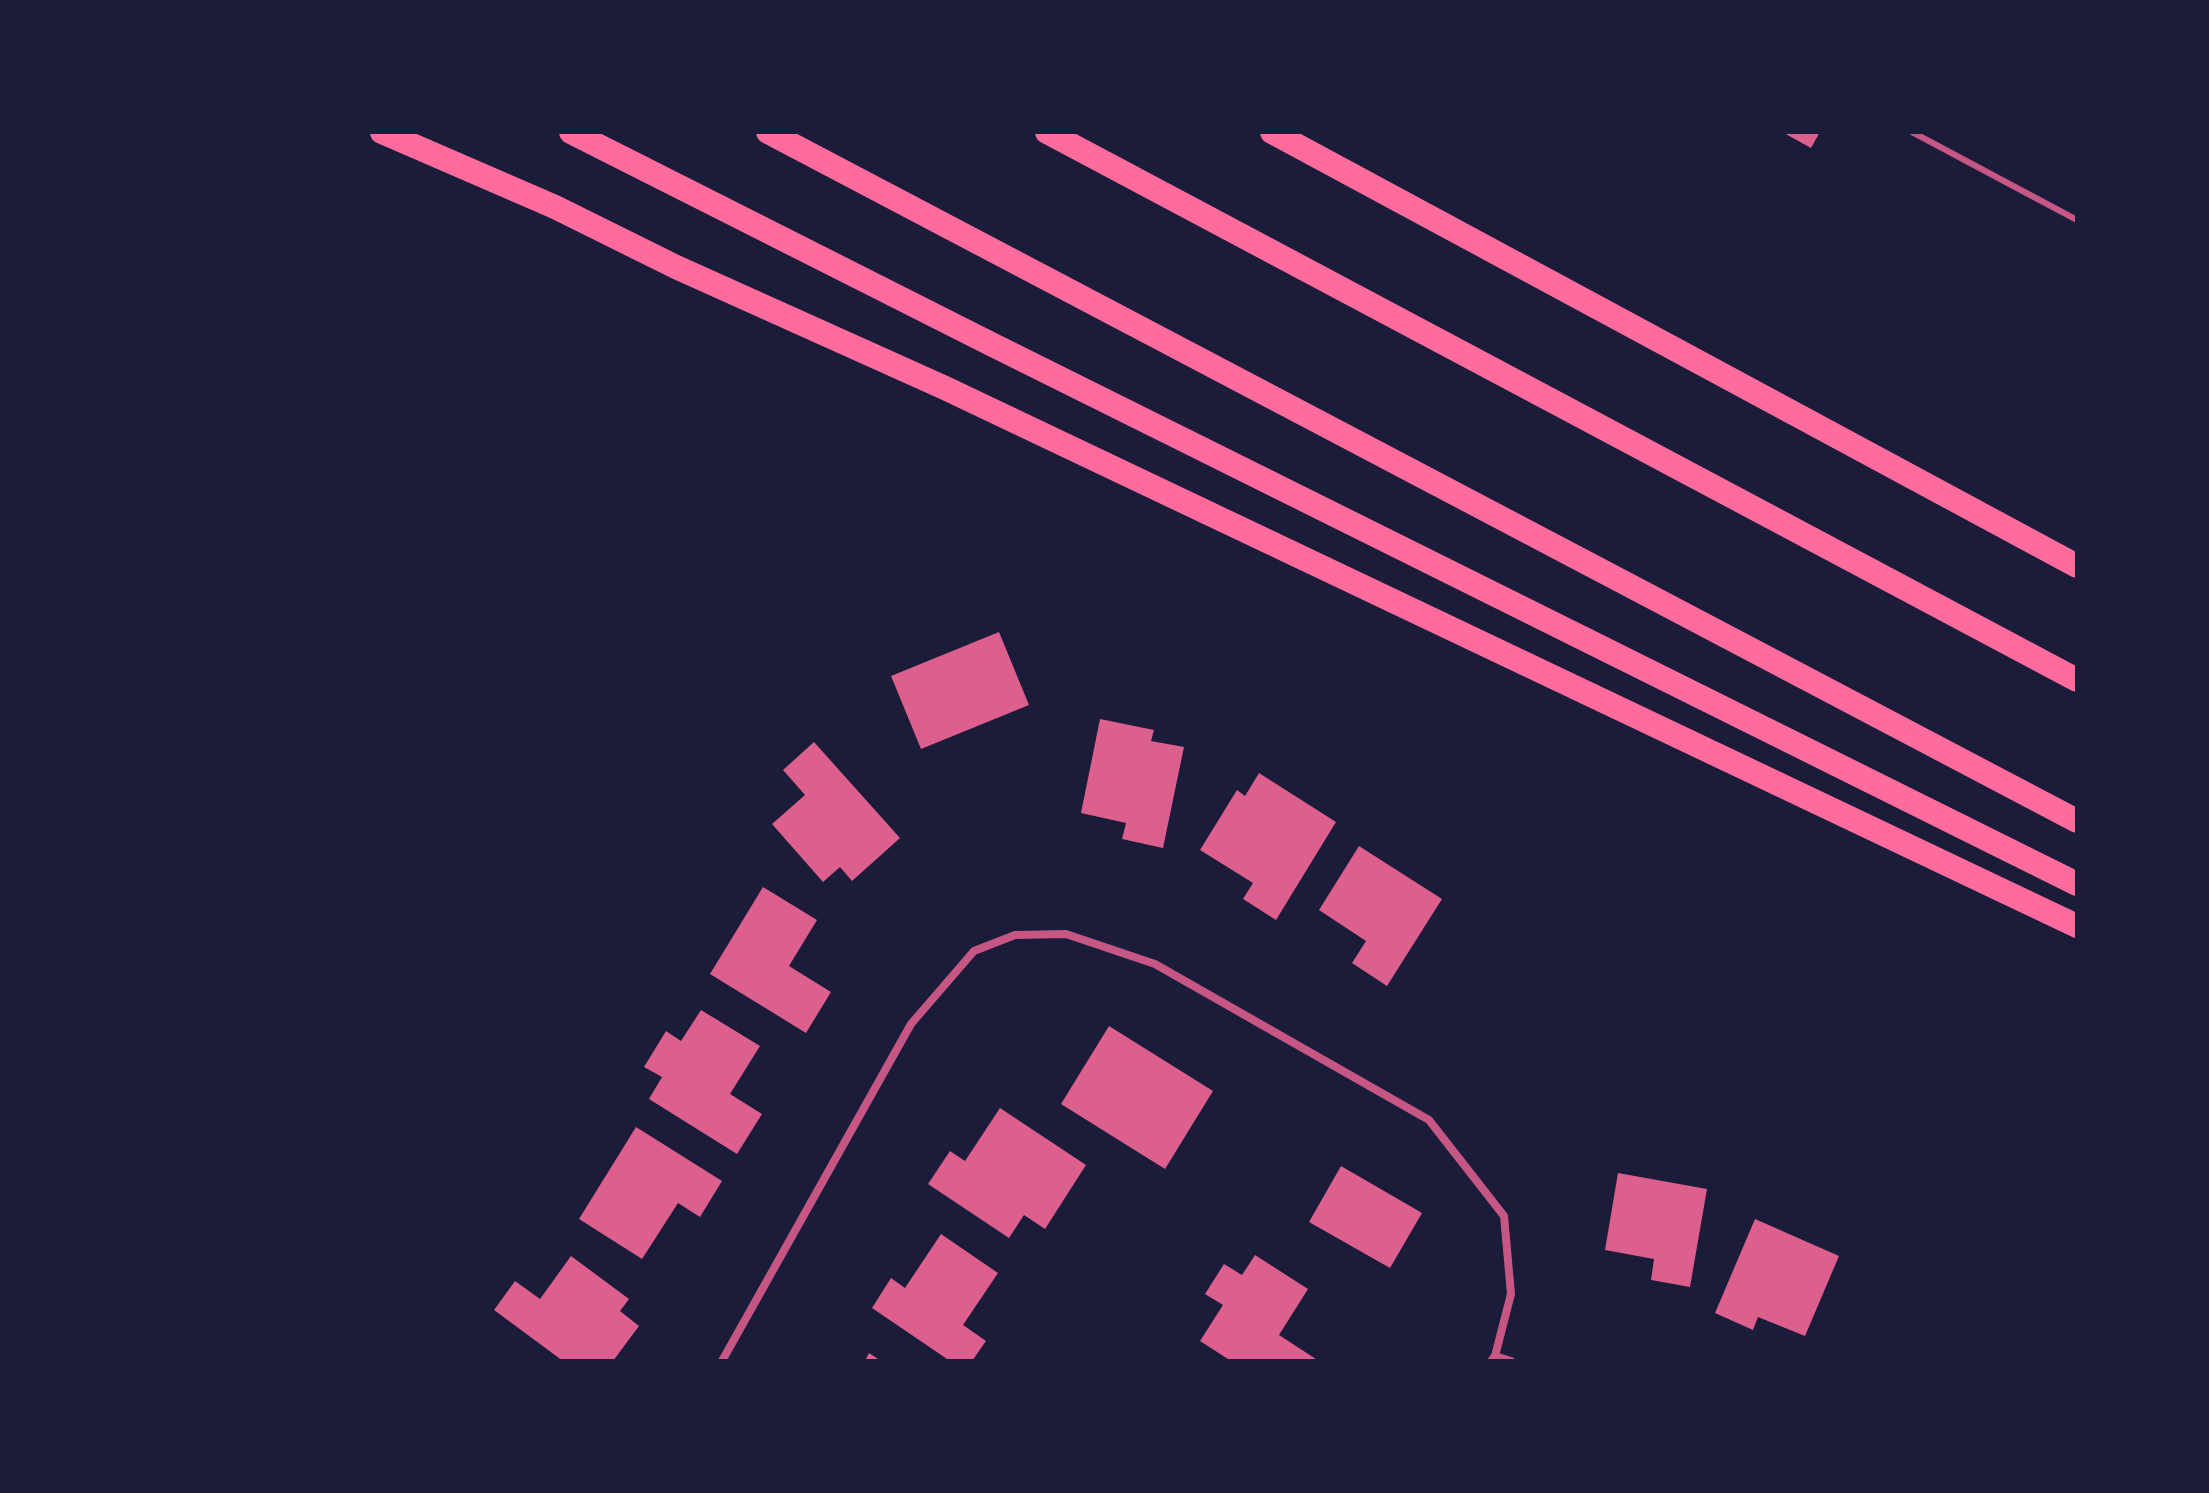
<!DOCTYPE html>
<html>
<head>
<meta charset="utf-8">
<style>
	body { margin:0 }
	#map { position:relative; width:2209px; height:1493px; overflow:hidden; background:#1b1b3a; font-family:"Fira Sans Condensed",sans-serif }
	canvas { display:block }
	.frame { position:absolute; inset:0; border:134px solid #1b1b3a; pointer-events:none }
</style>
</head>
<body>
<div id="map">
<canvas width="2209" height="1493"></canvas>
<div class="frame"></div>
</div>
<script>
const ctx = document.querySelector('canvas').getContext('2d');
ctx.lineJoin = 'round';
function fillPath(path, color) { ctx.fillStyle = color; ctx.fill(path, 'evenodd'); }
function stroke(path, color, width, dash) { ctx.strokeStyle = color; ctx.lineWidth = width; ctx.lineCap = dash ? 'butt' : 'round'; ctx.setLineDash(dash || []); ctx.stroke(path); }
fillPath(new Path2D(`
	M1782,132H1820L1811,148Z
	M999,632L1029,705L921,749L891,676Z
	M1100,719L1154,730L1151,741L1184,747L1163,848L1122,839L1126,823L1081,813Z
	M814,742L900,838L852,881L840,867L823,882L772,824L805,795L783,770Z
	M1259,773L1336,822L1276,920L1243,899L1253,883L1200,850L1237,790L1245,796Z
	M1359,846L1442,899L1387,986L1352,963L1366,941L1319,910Z
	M763,887L817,920L789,966L831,992L806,1033L710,974Z
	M701,1010L760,1046L730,1094L762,1114L737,1154L649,1099L662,1077L644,1067L666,1031L681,1041Z
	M1109,1026L1213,1091L1165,1169L1061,1104Z
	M1000,1108L1086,1165L1045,1229L1024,1215L1009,1238L928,1184L950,1151L965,1161Z
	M636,1127L722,1181L700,1217L678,1203L642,1259L579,1219Z
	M1341,1166L1422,1213L1390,1268L1309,1222Z
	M1618,1173L1707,1189L1690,1287L1651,1280L1654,1259L1605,1250Z
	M1755,1219L1839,1256L1805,1336L1758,1317L1753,1330L1715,1313Z
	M941,1234L998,1273L963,1325L986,1341L972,1361H950L872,1308L891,1278L905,1288Z
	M1255,1255L1308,1289L1279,1335L1319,1361H1231L1200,1341L1223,1305L1205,1294L1224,1264L1242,1275Z
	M571,1256L629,1299L620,1311L639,1326L613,1361H563L494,1310L515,1281L540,1299Z
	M869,1353L881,1361H865Z`), '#dd5f8e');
stroke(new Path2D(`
	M1912,132L2077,220`), '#c65784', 6);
stroke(new Path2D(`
	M1495,1356L1511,1361
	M722,1361L911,1024L974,951L1015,935L1066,934L1155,964L1429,1120L1504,1216L1511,1294L1495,1356L1491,1361`), '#c65784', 8);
stroke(new Path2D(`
	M382,132L555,207L676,267L945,388L2077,926
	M571,132L991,344L2077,884
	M768,132L2077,821
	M1047,132L2077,680
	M1272,132L2077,566`), '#ff6b9d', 24);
</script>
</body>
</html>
